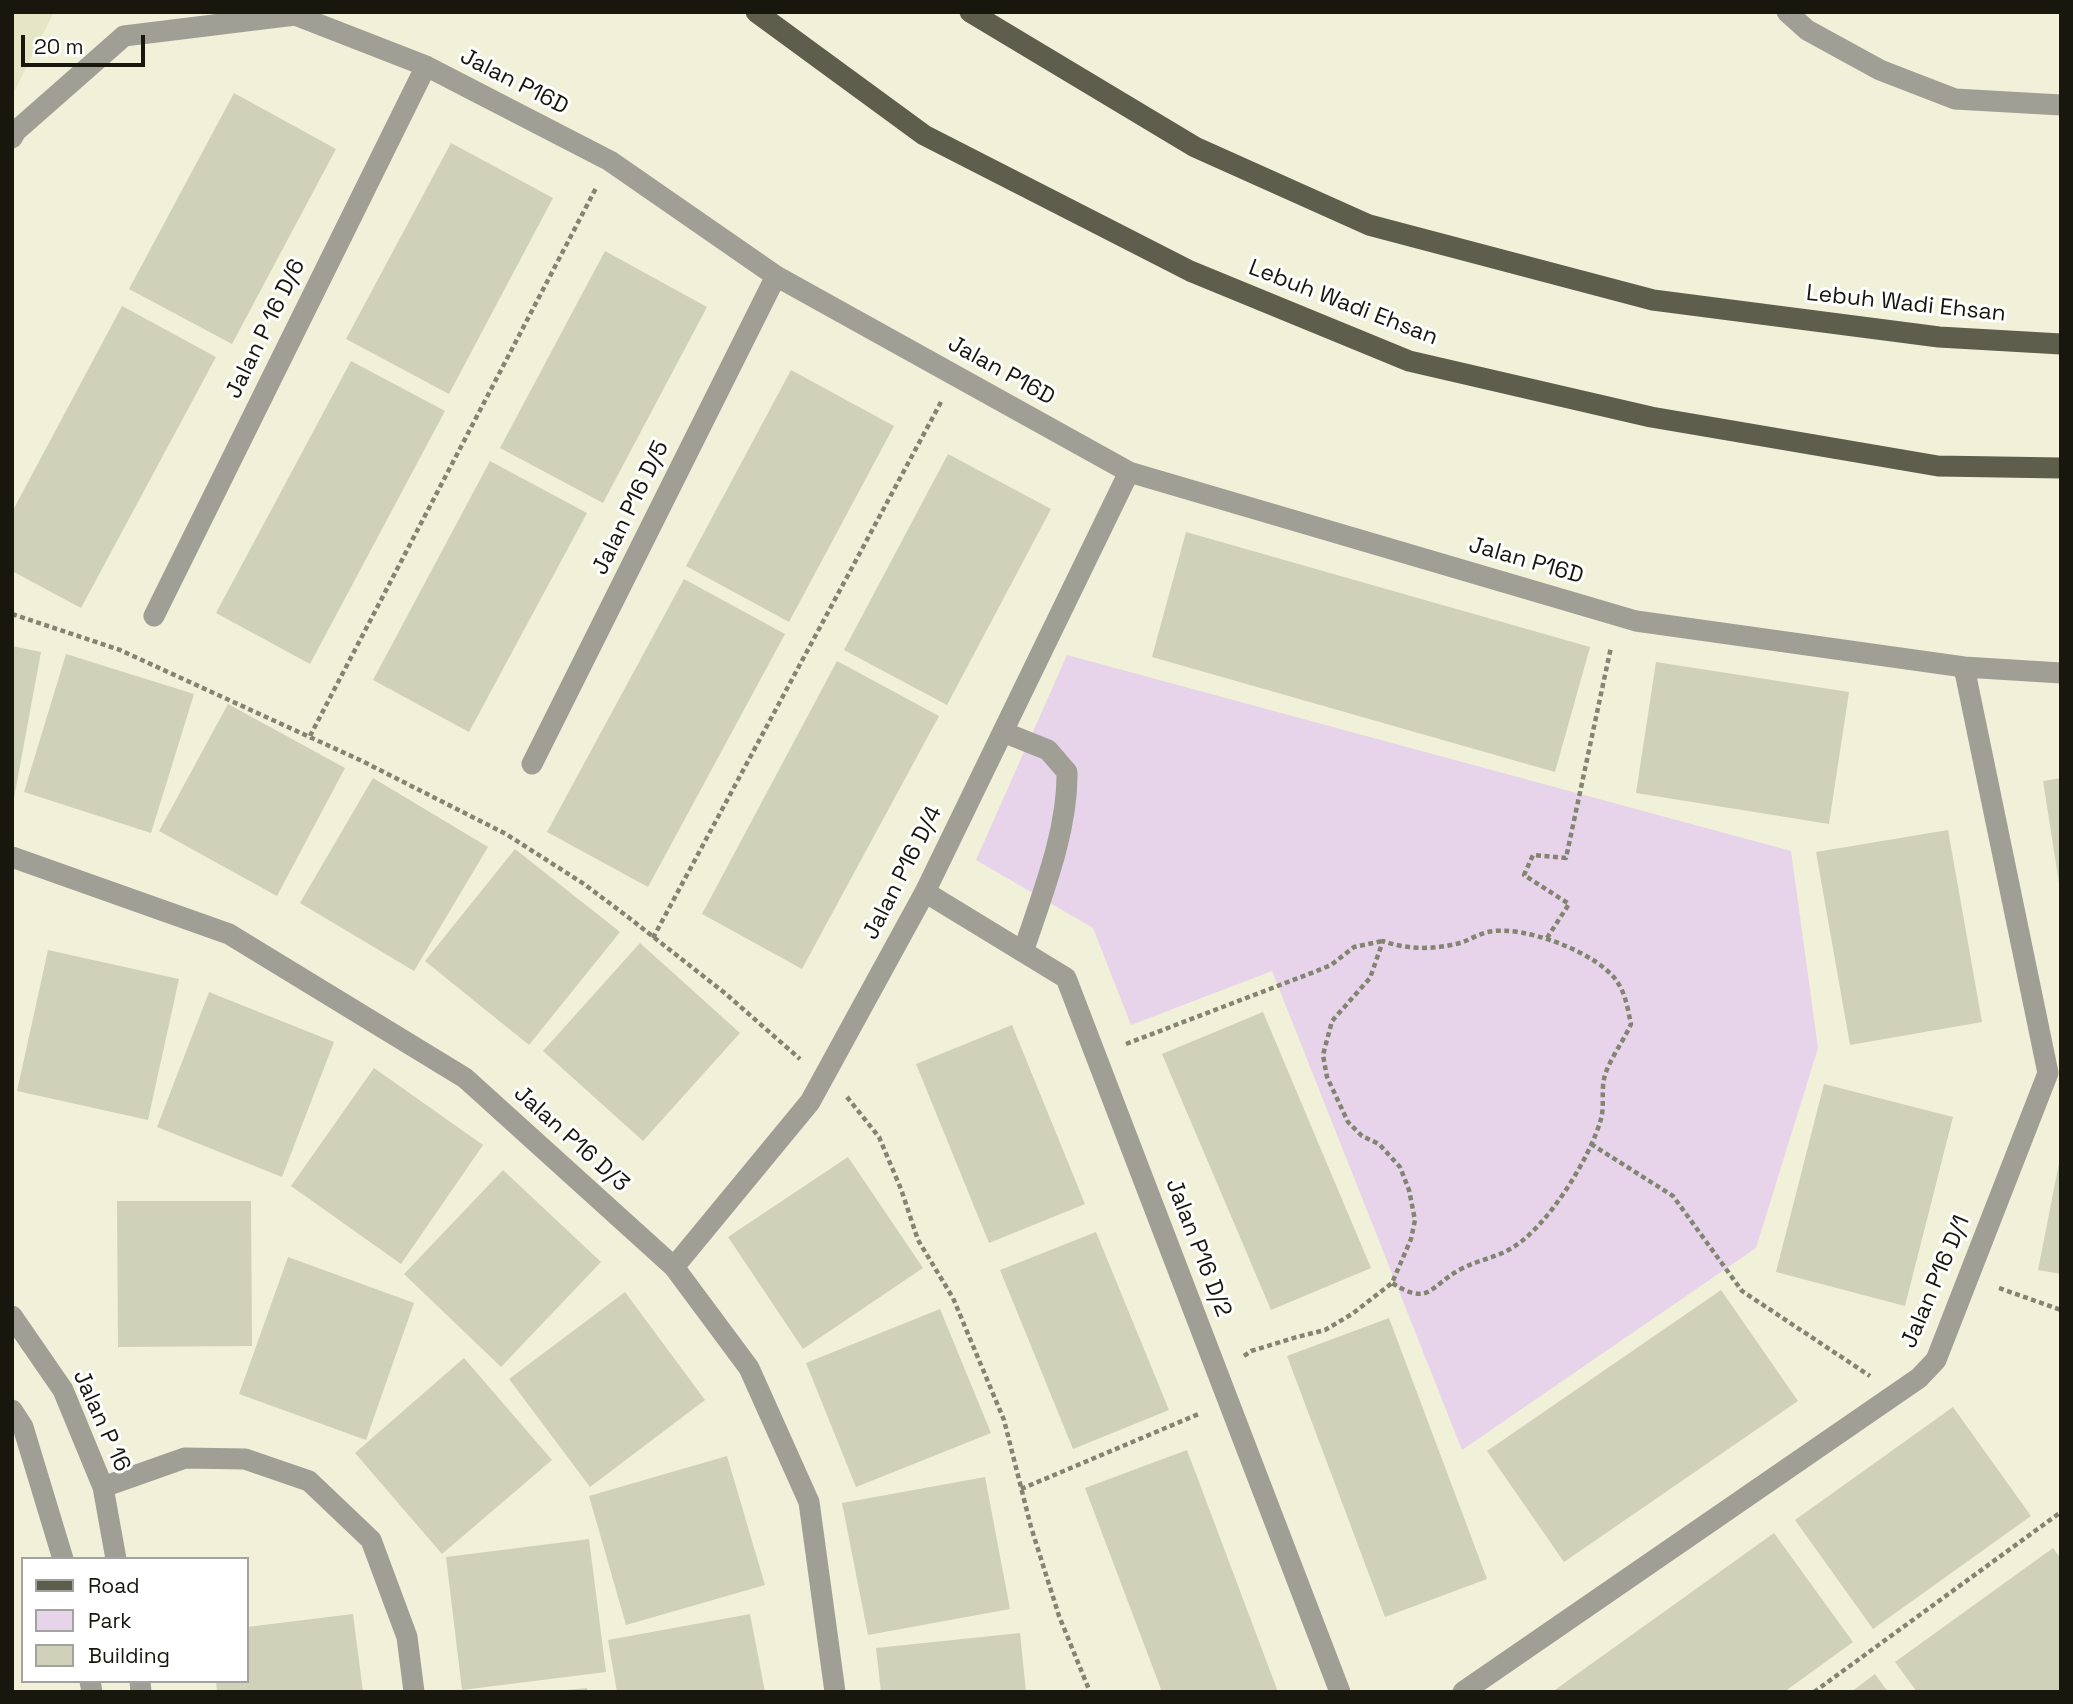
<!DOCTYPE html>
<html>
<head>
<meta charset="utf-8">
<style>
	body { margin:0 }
	#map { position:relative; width:2073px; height:1704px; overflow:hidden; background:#f0f1d8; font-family:"Space Grotesk",sans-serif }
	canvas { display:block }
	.frame { position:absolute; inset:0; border:14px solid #17170e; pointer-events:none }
	.legend { position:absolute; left:21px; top:1557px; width:228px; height:126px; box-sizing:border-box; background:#fff; border:2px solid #a2a29f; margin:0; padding:9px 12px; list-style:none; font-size:21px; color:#17170e }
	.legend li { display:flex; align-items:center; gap:14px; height:35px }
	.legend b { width:35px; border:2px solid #a2a29f }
	.scale { position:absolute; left:21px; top:35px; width:124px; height:32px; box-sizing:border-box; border:4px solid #17170e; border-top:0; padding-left:9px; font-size:21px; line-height:24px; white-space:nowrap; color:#17170e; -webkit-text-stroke:5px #fff; paint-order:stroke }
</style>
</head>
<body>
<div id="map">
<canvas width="2073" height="1704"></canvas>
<div class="frame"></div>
<ul class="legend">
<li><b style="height:9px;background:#5d5e4c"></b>Road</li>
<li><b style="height:19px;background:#e7d4eb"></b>Park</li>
<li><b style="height:19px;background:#d0d1b9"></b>Building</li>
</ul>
<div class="scale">20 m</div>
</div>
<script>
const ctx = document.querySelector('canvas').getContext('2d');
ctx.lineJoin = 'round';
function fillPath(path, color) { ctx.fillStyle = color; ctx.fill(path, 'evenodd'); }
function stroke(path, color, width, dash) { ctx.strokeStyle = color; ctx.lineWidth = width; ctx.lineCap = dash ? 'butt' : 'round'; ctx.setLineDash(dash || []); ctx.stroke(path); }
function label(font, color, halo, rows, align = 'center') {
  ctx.font = font + ' "Space Grotesk",sans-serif'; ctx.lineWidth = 6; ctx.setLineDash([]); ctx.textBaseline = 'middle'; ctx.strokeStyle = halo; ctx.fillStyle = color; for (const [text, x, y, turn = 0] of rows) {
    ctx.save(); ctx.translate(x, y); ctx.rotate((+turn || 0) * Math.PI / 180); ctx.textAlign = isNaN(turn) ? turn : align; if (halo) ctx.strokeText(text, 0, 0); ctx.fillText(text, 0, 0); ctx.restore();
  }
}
fillPath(new Path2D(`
	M12,12H54L12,96Z`), '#e4e6c5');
fillPath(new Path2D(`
	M1067,655L1791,851L1818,1048L1756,1248L1462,1450L1272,971L1131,1025L1093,928L976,860Z`), '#e7d4eb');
fillPath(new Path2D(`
	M234,93L336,149L232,344L129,289Z
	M451,143L553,198L449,394L346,339Z
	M605,251L707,307L603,503L500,448Z
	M122,306L216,357L81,608L12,571V512Z
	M351,361L445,411L310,664L216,613Z
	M791,370L894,426L789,622L686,566Z
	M948,454L1051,509L947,705L844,650Z
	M490,461L587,513L469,732L373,680Z
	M1186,532L1590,647L1555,772L1152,657Z
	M684,579L785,634L648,887L547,832Z
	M12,646L41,652L14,798H12Z
	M66,654L194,694L151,833L24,792Z
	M837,661L939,716L802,969L702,914Z
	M1656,662L1849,692L1829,824L1636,793Z
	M228,704L345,768L277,896L159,831Z
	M373,778L488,847L414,971L300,903Z
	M2061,778V882L2059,883L2043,781Z
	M1948,830L1982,1022L1850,1045L1816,852Z
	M515,849L620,932L529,1045L425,961Z
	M640,943L740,1033L643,1141L543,1051Z
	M48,950L179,979L148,1120L17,1091Z
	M209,992L334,1042L282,1177L157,1127Z
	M1263,1012L1371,1268L1271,1310L1162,1054Z
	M1012,1025L1085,1204L989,1243L916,1064Z
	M374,1068L483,1145L401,1264L291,1186Z
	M1824,1084L1953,1117L1905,1306L1776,1272Z
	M848,1157L923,1268L803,1349L728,1237Z
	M2059,1163H2061V1274L2038,1270Z
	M503,1170L601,1262L501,1367L404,1274Z
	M117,1201H251L252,1346L118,1347Z
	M1096,1232L1169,1410L1073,1449L1000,1270Z
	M288,1257L414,1303L366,1440L239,1394Z
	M1721,1290L1798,1401L1564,1562L1487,1451Z
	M625,1292L705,1400L590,1487L509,1379Z
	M940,1309L991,1433L856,1487L806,1363Z
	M1389,1318L1487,1579L1385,1617L1287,1356Z
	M464,1358L552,1460L442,1554L355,1453Z
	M1953,1407L2031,1516L1873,1629L1795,1520Z
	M1187,1450L1278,1692H1162L1085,1488Z
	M727,1456L765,1585L626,1625L589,1496Z
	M985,1477L1010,1609L868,1635L842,1503Z
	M1774,1533L1853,1642L1784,1692H1552Z
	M589,1539L606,1672L462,1690L446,1557Z
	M2053,1548L2061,1559V1692H1917L1895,1662Z
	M353,1614L363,1692H217L216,1681H247V1627Z
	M750,1614L765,1692H617L608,1640Z
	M1020,1633L1026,1692H881L876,1648Z
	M1875,1674L1888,1692H1851Z
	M587,1688V1692H567V1690Z`), '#d0d1b9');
stroke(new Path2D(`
	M12,614L120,650L362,761L506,834L584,884L628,917L726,994L800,1059
	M310,736L596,188
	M653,938L941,402
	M1547,938L1569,904L1524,875L1533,855L1566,858L1611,647
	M1126,1044L1314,972L1331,965L1354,947L1383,941
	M847,1097L879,1137L901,1189L918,1240L953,1298L1004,1420L1031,1527L1059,1616L1090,1692
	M1591,1144L1673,1196L1742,1291L1870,1376
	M1999,1288L2061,1310
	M1244,1356L1251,1351L1297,1337L1325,1330L1352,1314L1392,1283L1411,1239L1415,1220L1409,1190L1400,1167L1379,1144L1362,1136L1348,1122L1327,1077L1323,1055L1332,1021L1370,978L1383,941C1408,950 1437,950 1463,942C1471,939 1479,934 1488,932C1522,924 1600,953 1618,983C1626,995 1628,1011 1631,1024C1624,1040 1612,1056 1606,1072C1600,1088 1605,1104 1601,1119C1590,1158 1549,1224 1515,1246C1497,1258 1480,1259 1461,1269C1429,1286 1430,1307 1392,1283
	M1021,1489L1201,1413
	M1814,1692L2061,1512`), '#848473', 4.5, [5, 3.5]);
stroke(new Path2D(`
	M1787,12L1807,30L1880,70L1955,99L2061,105
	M12,138L16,131L124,36L295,15L426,66L610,161L776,276L1129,472L1636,621L1964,667L2061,673
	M154,616L426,66
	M1003,732L1048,750L1067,772C1068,831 1042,895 1023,952
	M532,764L776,276
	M12,857L229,934L465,1078L674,1267L749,1368L809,1502L835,1692
	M925,892L1066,978L1340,1692
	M674,1267L810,1102L925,892L1129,472
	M12,1316L63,1390L103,1487L116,1559
	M12,1410L23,1427L63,1559
	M103,1487L185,1458L245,1459L309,1481L371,1540L407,1637L414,1692
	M90,1681L92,1692
	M140,1681L141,1692
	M1463,1692L1919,1378L1936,1360L2048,1073L1964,667`), '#9f9f95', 21);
stroke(new Path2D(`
	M756,12L924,135L1190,271L1409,361L1651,417L1938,466L2061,468
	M970,12L1195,147L1369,225L1653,300L1939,337L2061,344`), '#5d5e4c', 21);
label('23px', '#17170e', '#fff', [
	["Jalan P16D",514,82,27],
	["Lebuh Wadi Ehsan",1343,303,21],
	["Lebuh Wadi Ehsan",1906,304,6],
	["Jalan P 16 D/6",266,329,-64],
	["Jalan P16D",1001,371,29],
	["Jalan P16 D/5",631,508,-64],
	["Jalan P16D",1526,561,16],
	["Jalan P16 D/4",903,873,-63],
	["Jalan P16 D/3",571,1139,42],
	["Jalan P16 D/2",1198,1248,69],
	["Jalan P16 D/1",1936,1282,-67],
	["Jalan P 16",101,1421,66]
]);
</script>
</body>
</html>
